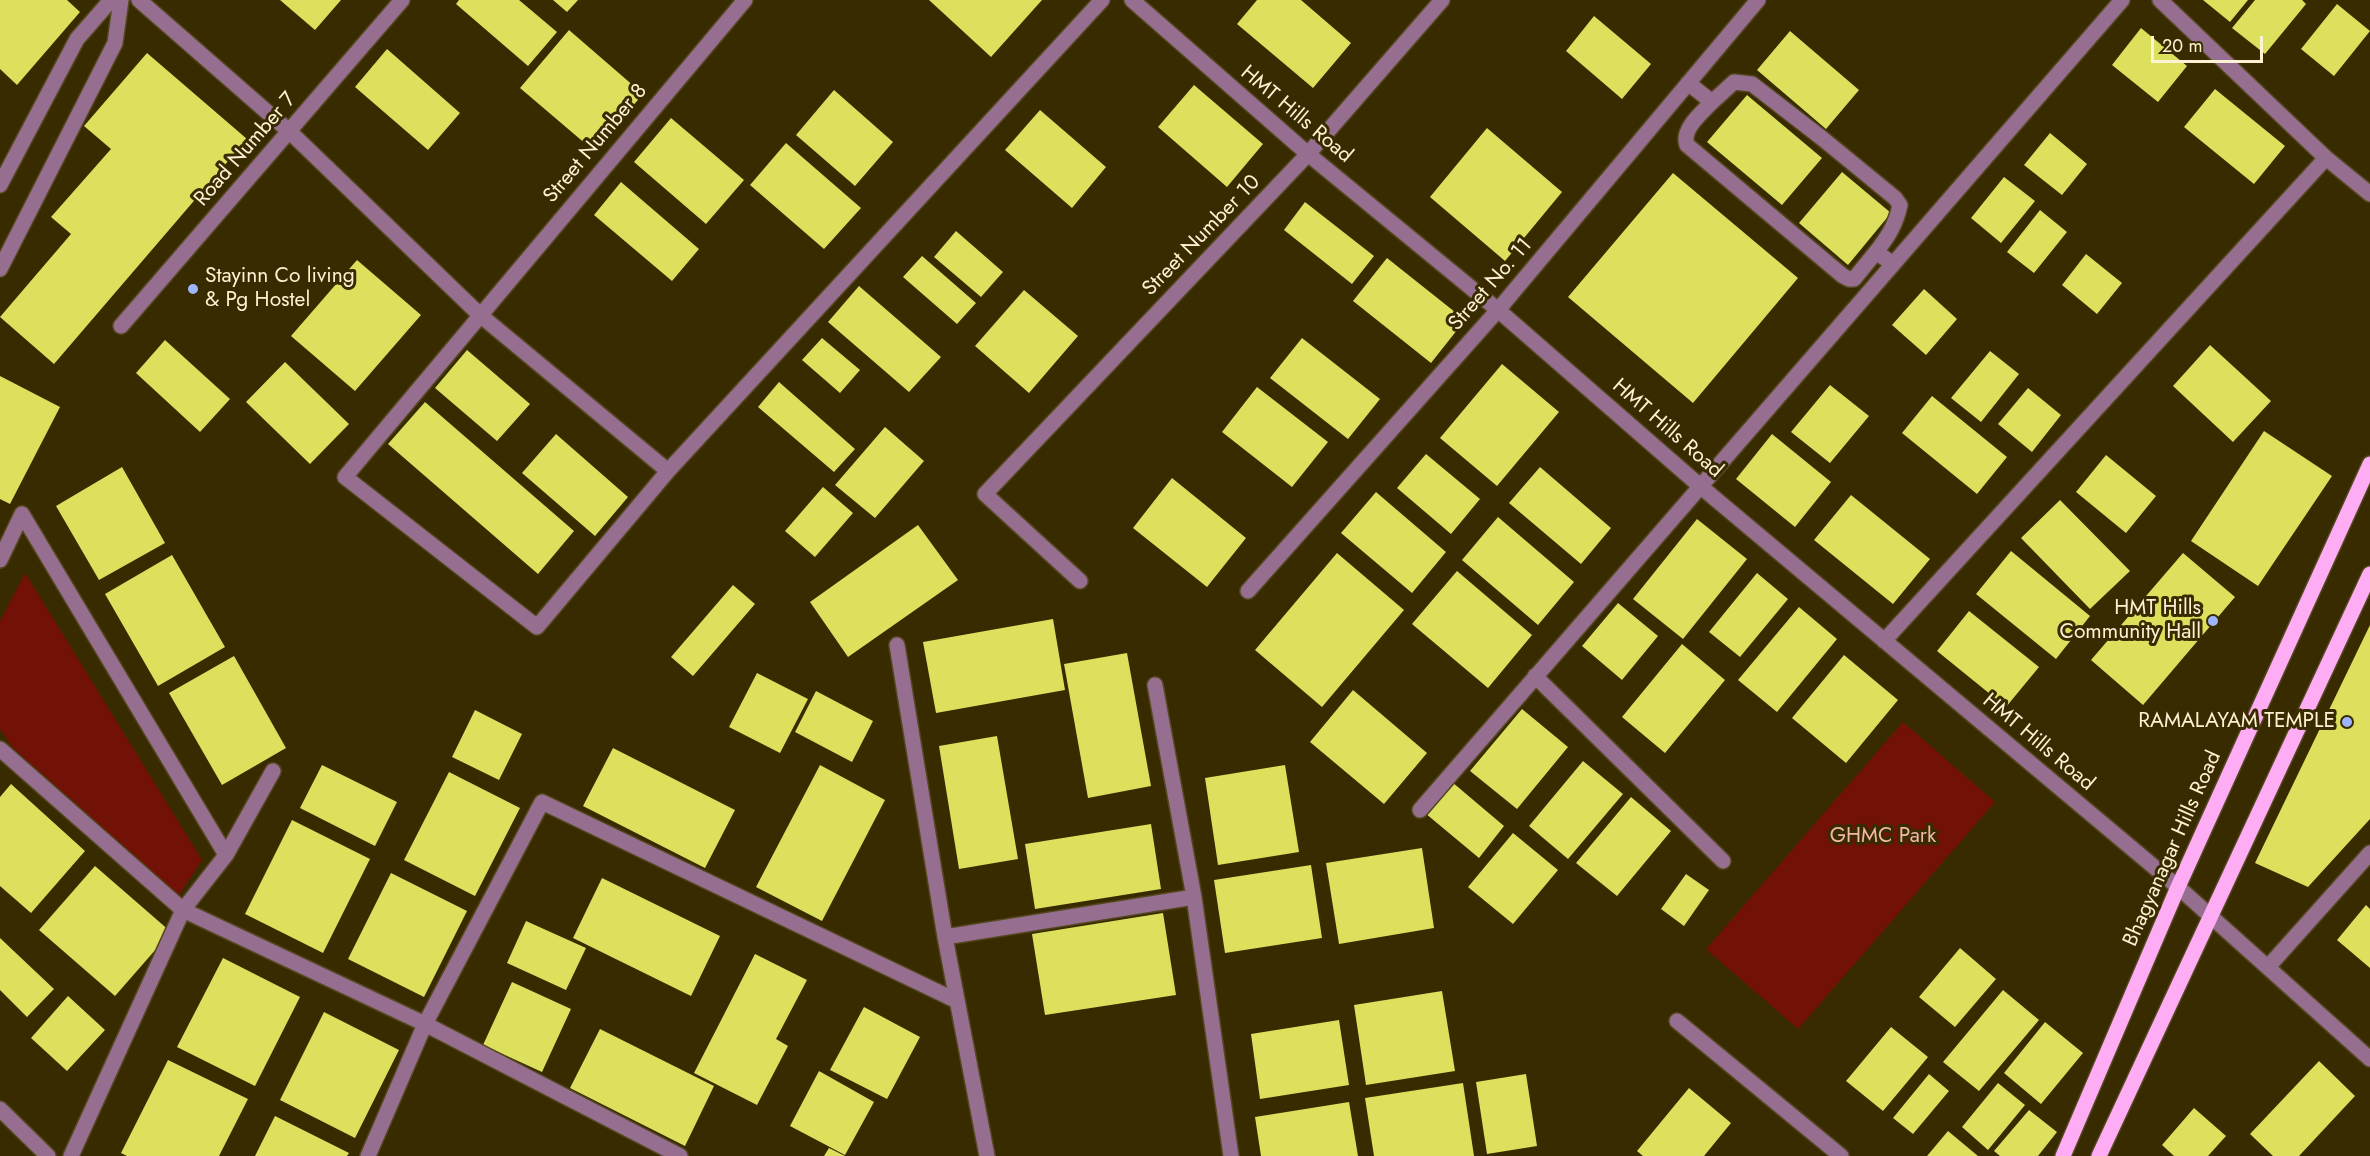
<!DOCTYPE html>
<html>
<head>
<meta charset="utf-8">
<style>
	body { margin:0 }
	#map { position:relative; width:2370px; height:1156px; overflow:hidden; background:#392b00; font-family:Jost,sans-serif }
	canvas { display:block }
	.scale { position:absolute; left:2151px; top:36px; width:112px; height:27px; box-sizing:border-box; border:3px solid #fdf2d3; border-top:0; padding-left:8px; font-size:18px; line-height:21px; white-space:nowrap; color:#fdf2d3; -webkit-text-stroke:4px #392b00; paint-order:stroke }
</style>
</head>
<body>
<div id="map">
<canvas width="2370" height="1156"></canvas>
<div class="scale">20 m</div>
</div>
<script>
const ctx = document.querySelector('canvas').getContext('2d');
ctx.lineJoin = 'round';
function fillPath(path, color) { ctx.fillStyle = color; ctx.fill(path, 'evenodd'); }
function stroke(path, color, width, dash) { ctx.strokeStyle = color; ctx.lineWidth = width; ctx.lineCap = dash ? 'butt' : 'round'; ctx.setLineDash(dash || []); ctx.stroke(path); }
function label(font, color, halo, rows, align = 'center') {
  ctx.font = font + ' Jost,sans-serif'; ctx.lineWidth = 6; ctx.setLineDash([]); ctx.textBaseline = 'middle'; ctx.strokeStyle = halo; ctx.fillStyle = color; for (const [text, x, y, turn = 0] of rows) {
    ctx.save(); ctx.translate(x, y); ctx.rotate((+turn || 0) * Math.PI / 180); ctx.textAlign = isNaN(turn) ? turn : align; if (halo) ctx.strokeText(text, 0, 0); ctx.fillText(text, 0, 0); ctx.restore();
  }
}
fillPath(new Path2D(`
	M25,573L202,860L179,895L13,748L0,729V621Z
	M1903,722L1995,802L1798,1029L1706,949Z`), '#721206');
fillPath(new Path2D(`
	M0,0H67L80,12L17,85L0,69Z
	M280,0H341L315,30Z
	M459,0H519L557,32L528,66L456,4Z
	M553,0H578L567,12Z
	M929,0H1042L991,57Z
	M1257,0H1301L1351,43L1313,88L1237,24Z
	M2203,0H2248L2230,22Z
	M2255,0H2302L2306,4L2265,54L2232,28Z
	M2337,4L2370,31L2334,76L2301,49Z
	M1594,16L1651,64L1622,99L1566,51Z
	M2141,28L2187,66L2158,102L2112,65Z
	M569,30L643,94L594,151L520,88Z
	M1790,31L1859,90L1826,129L1757,70Z
	M387,49L460,113L428,150L355,87Z
	M147,53L247,139L54,364L0,317L71,234L51,217L111,149L84,126Z
	M1194,85L1263,144L1227,187L1158,127Z
	M2215,89L2285,146L2254,184L2184,127Z
	M834,90L893,142L855,186L796,135Z
	M1747,95L1822,158L1782,205L1707,142Z
	M1040,110L1106,167L1072,208L1005,150Z
	M671,118L744,180L706,224L634,162Z
	M1487,128L1562,192L1505,261L1430,197Z
	M2050,133L2087,164L2062,195L2024,165Z
	M786,143L861,208L824,249L750,185Z
	M1842,172L1891,213L1848,265L1799,223Z
	M1673,173L1798,278L1693,403L1568,297Z
	M2004,177L2035,201L2001,243L1971,218Z
	M621,182L699,249L672,281L594,215Z
	M1305,202L1374,256L1352,284L1284,230Z
	M2040,210L2067,232L2034,273L2007,252Z
	M956,231L1003,272L981,297L934,257Z
	M2086,254L2122,283L2097,314L2062,285Z
	M922,256L976,303L957,324L903,277Z
	M1387,258L1465,320L1431,363L1353,301Z
	M357,260L421,315L355,391L291,336Z
	M859,286L941,357L909,392L828,322Z
	M1924,289L1957,319L1926,355L1892,325Z
	M1024,290L1078,336L1029,393L975,346Z
	M822,338L860,370L840,393L802,360Z
	M1302,338L1380,399L1348,439L1270,378Z
	M165,340L230,399L200,432L136,373Z
	M2210,345L2271,401L2233,442L2173,386Z
	M467,350L530,404L497,441L435,388Z
	M1990,351L2019,374L1981,422L1951,398Z
	M285,362L349,424L310,464L246,402Z
	M1502,364L1559,412L1497,486L1440,438Z
	M0,376L60,407L10,504L0,499Z
	M779,382L855,449L834,472L758,407Z
	M1830,385L1869,416L1830,463L1791,432Z
	M1257,387L1328,442L1292,487L1222,432Z
	M2028,388L2061,415L2032,452L1998,424Z
	M1932,396L2007,457L1977,494L1902,433Z
	M425,402L574,531L538,574L388,444Z
	M885,427L924,461L875,518L835,485Z
	M2264,431L2332,476L2258,586L2191,541Z
	M556,434L628,497L595,536L522,473Z
	M1772,434L1831,482L1795,527L1736,479Z
	M1426,454L1480,499L1451,534L1397,488Z
	M2106,455L2156,496L2126,533L2076,492Z
	M122,467L165,543L99,580L56,506Z
	M1540,467L1611,528L1581,564L1509,503Z
	M1172,478L1246,538L1207,587L1133,528Z
	M823,487L853,513L815,557L785,531Z
	M1376,492L1446,552L1412,593L1341,533Z
	M1851,495L1930,559L1893,604L1814,540Z
	M2060,500L2130,571L2090,609L2021,538Z
	M1498,517L1574,582L1538,625L1462,560Z
	M1697,519L1747,559L1683,639L1633,599Z
	M918,525L958,580L848,657L810,602Z
	M2011,551L2090,616L2056,659L1976,594Z
	M1337,553L1404,610L1322,707L1255,650Z
	M2183,553L2235,597L2143,705L2091,660Z
	M172,555L225,647L158,686L105,594Z
	M1457,571L1532,635L1488,688L1412,624Z
	M1757,573L1788,599L1740,657L1709,632Z
	M733,585L755,604L693,676L671,657Z
	M1618,603L1658,636L1622,680L1582,646Z
	M1799,607L1837,639L1777,712L1738,680Z
	M1969,611L2039,667L2006,707L1937,651Z
	M1053,619L1065,690L936,713L923,642Z
	M2370,625V819L2308,887L2255,863Z
	M1682,644L1725,680L1665,753L1622,717Z
	M1127,653L1151,786L1088,798L1064,664Z
	M1844,655L1898,700L1846,763L1792,718Z
	M234,656L286,748L222,785L169,693Z
	M757,673L808,699L780,753L729,727Z
	M1353,690L1427,753L1384,804L1310,742Z
	M816,691L873,721L852,762L795,732Z
	M1522,709L1568,747L1517,809L1470,771Z
	M475,710L522,734L499,780L452,757Z
	M997,736L1018,859L959,869L939,746Z
	M613,748L735,810L705,868L583,806Z
	M1583,761L1623,794L1568,859L1529,826Z
	M322,765L397,802L375,846L300,808Z
	M820,765L885,800L822,921L756,887Z
	M1285,765L1299,852L1218,865L1205,778Z
	M449,772L520,808L475,896L404,860Z
	M1452,782L1504,826L1479,858L1425,813Z
	M11,784L85,851L31,913L0,886V797Z
	M1631,797L1671,831L1617,896L1576,863Z
	M292,820L370,859L323,953L245,914Z
	M1151,824L1161,889L1035,909L1025,844Z
	M1513,833L1558,870L1513,924L1468,887Z
	M1422,848L1434,928L1339,944L1326,863Z
	M1311,865L1322,938L1225,953L1214,880Z
	M95,866L171,932L115,996L39,930Z
	M391,873L467,911L424,997L348,959Z
	M1686,874L1709,890L1684,926L1661,909Z
	M602,878L720,936L691,996L573,938Z
	M2366,905L2370,909V968L2337,940Z
	M1163,913L1176,995L1045,1015L1032,934Z
	M526,921L586,948L566,990L507,963Z
	M0,938L54,989L27,1017L0,990Z
	M1960,948L1996,979L1955,1027L1919,997Z
	M755,954L807,980L776,1039L788,1046L757,1105L694,1073Z
	M223,958L300,997L255,1086L177,1047Z
	M512,982L571,1009L542,1072L483,1045Z
	M2003,990L2039,1020L1979,1091L1943,1062Z
	M1442,991L1455,1071L1366,1085L1354,1005Z
	M68,996L105,1030L67,1071L31,1038Z
	M864,1007L920,1037L887,1099L830,1070Z
	M324,1012L399,1050L355,1138L280,1100Z
	M1339,1020L1349,1085L1260,1099L1251,1034Z
	M2045,1022L2083,1053L2041,1104L2004,1073Z
	M1891,1027L1928,1057L1883,1111L1846,1081Z
	M600,1029L714,1086L685,1146L570,1088Z
	M168,1060L248,1099L219,1156H127L121,1153Z
	M2319,1061L2355,1096L2299,1156H2273L2250,1134Z
	M819,1071L874,1102L845,1155L790,1126Z
	M1526,1074L1537,1146L1487,1154L1476,1082Z
	M1929,1074L1949,1091L1913,1134L1893,1118Z
	M1463,1083L1474,1156H1374L1365,1098Z
	M1998,1083L2025,1105L1988,1150L1962,1127Z
	M1689,1088L1731,1123L1704,1156H1643L1637,1151Z
	M1349,1102L1358,1156H1261L1255,1117Z
	M2194,1108L2226,1136L2208,1156H2174L2162,1145Z
	M2029,1110L2057,1132L2038,1156H2000L1994,1151Z
	M275,1116L349,1153L347,1156H255Z
	M1948,1131L1978,1156H1927Z
	M829,1148L845,1156H824Z`), '#dce05d');
const minor = new Path2D(`
	M139,0L290,132L480,315L668,471
	M745,0L345,477L537,627L668,471L1102,0
	M1132,0L1308,154L1498,310L1700,486L2178,887L2370,1059
	M2160,0L2326,158L2370,194
	M1688,83L1712,102C1702,113 1681,129 1687,145L1843,276L1849,279H1854L1876,252L1893,264
	M1712,102L1734,82L1752,84L1823,139L1895,198L1900,205C1896,224 1888,237 1876,252
	M0,185L77,39L111,0
	M0,269L115,43L121,0
	M121,326L402,0
	M22,514L226,855
	M0,560L22,514
	M1080,581L985,494L1308,154L1442,0
	M1248,591L1498,310L1758,0
	M1884,641L2326,158
	M897,645L945,937L987,1156
	M1535,676L1723,861
	M1155,685L1194,897L1231,1156
	M0,749L183,910L226,855L273,771
	M1420,810L2122,0
	M945,937L1194,897
	M2268,967L2370,853
	M1677,1021L1841,1156
	M0,1109L48,1156
	M71,1156L183,910L425,1024L680,1156
	M368,1156L425,1024L542,802L957,1001`);
const major = new Path2D(`
	M2063,1156L2178,887L2370,464
	M2099,1156L2370,574`);
stroke(minor, '#54471e', 18);
stroke(major, '#54471e', 18);
stroke(minor, '#956e90', 15);
stroke(major, '#feadf4', 15);
for (const [x, y, r, color] of [
	[193,289,6,"#9eb4fd"],
	[2213,621,6,"#9eb4fd"],
	[2347,722,6,"#9eb4fd"]
]) { const dot = new Path2D(); dot.arc(x, y, r, 0, 2 * Math.PI); ctx.fillStyle = color; ctx.fill(dot); stroke(dot, '#392b00', 2); }
label('21px', '#fdf2d3', '#392b00', [
	["HMT Hills Road",1296,115,40],
	["Street Number 8",596,144,-50],
	["Road Number 7",246,150,-49],
	["Street Number 10",1202,236,-46],
	["Street No. 11",1491,285,-49],
	["HMT Hills Road",1667,429,41],
	["HMT Hills Road",2038,743,40],
	["Bhagyanagar Hills Road",2173,849,-66]
]);
label('21px', '#fdf2d3', '#392b00', [
	["Stayinn Co living",205,277,"left"],
	["& Pg Hostel",205,301,"left"],
	["HMT Hills",2201,609],
	["Community Hall",2201,633],
	["RAMALAYAM TEMPLE",2335,722]
], 'right');
label('21px', '#f3b6aa', '#392b00', [
	["GHMC Park",1883,837]
]);
</script>
</body>
</html>
